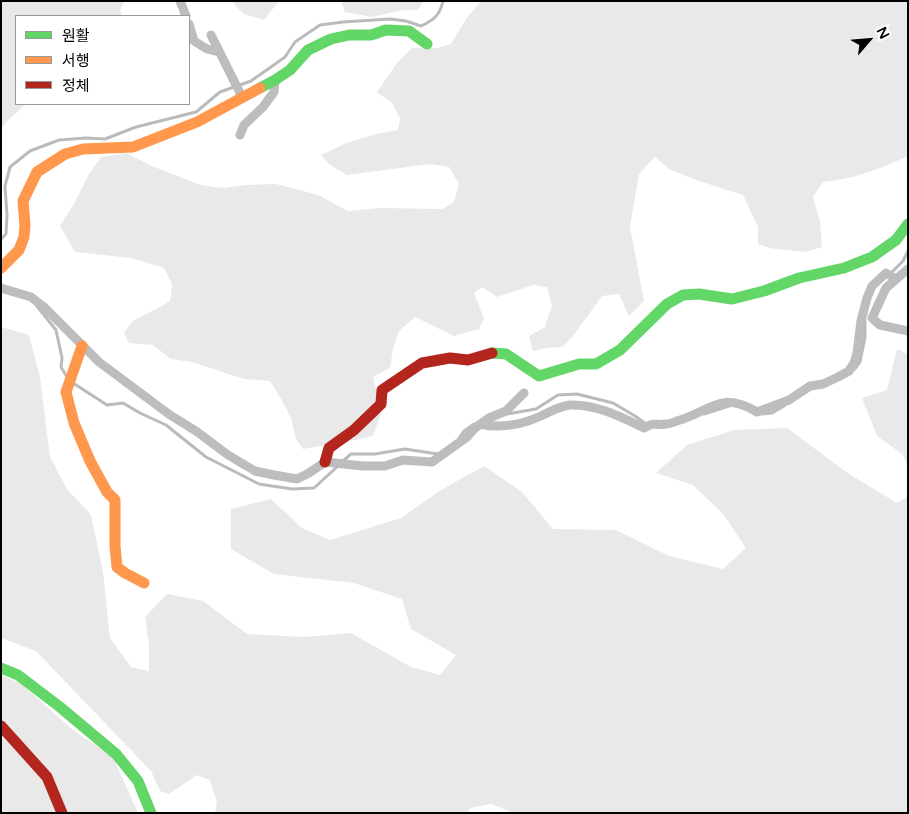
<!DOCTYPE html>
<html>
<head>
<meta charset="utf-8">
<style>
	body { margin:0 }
	#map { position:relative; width:909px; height:814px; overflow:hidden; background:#fff; font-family:"Varela Round","Noto Sans KR",sans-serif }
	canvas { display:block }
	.frame { position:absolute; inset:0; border:2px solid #000; pointer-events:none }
	.legend { position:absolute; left:15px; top:15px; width:175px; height:90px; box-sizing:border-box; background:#fff; border:1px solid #999; margin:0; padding:6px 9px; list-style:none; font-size:15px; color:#000 }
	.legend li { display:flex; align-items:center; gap:10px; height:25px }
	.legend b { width:25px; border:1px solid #999 }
	.north { position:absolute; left:844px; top:15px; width:50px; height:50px; -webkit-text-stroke:4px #fff; paint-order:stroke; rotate:63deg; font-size:14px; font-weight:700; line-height:20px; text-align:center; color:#000 }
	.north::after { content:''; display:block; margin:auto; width:18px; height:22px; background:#000; clip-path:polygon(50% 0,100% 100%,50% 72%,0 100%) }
</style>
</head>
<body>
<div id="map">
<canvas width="909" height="814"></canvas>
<div class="frame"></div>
<ul class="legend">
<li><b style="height:6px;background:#63d668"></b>원활</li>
<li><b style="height:6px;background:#ff974d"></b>서행</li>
<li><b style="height:6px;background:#b3261e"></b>정체</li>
</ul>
<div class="north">N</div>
</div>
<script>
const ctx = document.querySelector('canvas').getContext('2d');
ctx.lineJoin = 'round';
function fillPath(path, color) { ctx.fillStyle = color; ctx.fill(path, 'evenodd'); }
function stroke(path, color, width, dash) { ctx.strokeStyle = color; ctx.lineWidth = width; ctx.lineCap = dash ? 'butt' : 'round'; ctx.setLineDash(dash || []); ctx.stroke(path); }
fillPath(new Path2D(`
	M1,1H124L120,11L123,16H16V104H26L6,122L1,129Z
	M231,1H279L264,20L244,14Z
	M341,1H424L418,10H403L372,17L345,12Z
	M481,1H908V156C880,169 854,179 823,182L813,197L820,222L822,247L805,252L769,248L758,244V227L743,195L699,181L669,169L655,157L639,174L630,227L644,301L629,316L619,294L602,296L573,336L562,347L547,348L533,351L529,336L545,327L552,306L547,287L533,285L497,297L482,287L474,293L484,319L479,329L454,336L415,317L399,331L393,348L390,368L373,377L381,413L373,436L356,440L303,449L296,439L291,418L280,397L270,381L244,379L192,362L171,359L153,345L129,343L124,333L133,321L156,309L170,301L172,284L164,268L131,258L104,255L75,252L60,226L75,202L89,174L101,157L126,153L152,166L200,185L222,188L246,185L276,184L318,195L348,211L380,208L442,209L454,202L459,184L449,167L430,164L347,175L330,165L321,155L346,143L376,134L398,130L400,119L392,103L377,92L397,63L412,48H437L451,44L466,19Z
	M1,327L29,335L40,377L50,457L67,489L91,515L103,572L110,638L131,667L149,671V645L145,617L167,594L203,601L247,634L304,637L351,633L411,667L440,675L456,655L411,629L402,599L354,583L274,574L231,549V509L271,499L302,528L330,540L401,518L441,490L484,466L522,492L553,529L616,530L669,556L723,569L746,548L724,515L693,485L656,473L687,445L734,430L787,428L849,474L897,503L908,496V813H514L491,804L470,808L467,813H215L217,802L210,780L197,775L169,794L160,791L151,771L36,651L1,638Z
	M897,349L908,354V466L902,454L877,436L862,398L887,390Z
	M1,675L20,683L73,730L113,757L138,813H1Z`), '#e9e9e9');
stroke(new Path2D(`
	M1,239L6,234L7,215L5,186L10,167L30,151L59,140L86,138L105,139L136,127L196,112L220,92L251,81L278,62L285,57L295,42L320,25L343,22L390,19L406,21L421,26C434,20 440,15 443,1
	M889,275L903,261L908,251
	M36,305L56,330L62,358L61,367L67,377
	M855,369L860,362L865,337V320
	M73,383L107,405L123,403L140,413L166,425L206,457L259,484L292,489L314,488L338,466
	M507,414L536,409L558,395L577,394L613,403L635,416L646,424
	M704,414L729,406
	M762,414L772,413L784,406
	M459,438L464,431L474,424
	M343,461L351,454H375L405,449L438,454`), '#bbb', 3);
stroke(new Path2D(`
	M180,1L186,16
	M189,24L194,41L207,49L219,52
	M211,35L242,97
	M240,135L244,125L263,107L274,92L275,80
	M908,269L886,288L872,318L880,325L908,331
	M1,288L31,297L44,307L99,362L170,415L196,431L228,455L255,471L274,475L297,479L309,473L325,462L363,466H385L403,460L432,462L467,437L475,428L489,418L506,411L524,393
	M480,424C501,429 521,425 541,416C549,412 560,406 570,405C596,404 621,417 644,428C656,421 655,426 666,424C670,424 674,422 677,421C712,411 719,390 757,412L789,400L810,386L823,384L838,377L849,371L854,363L857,353L861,321L867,298L872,286L886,273L896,279`), '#bdbdbd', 9);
stroke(new Path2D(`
	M260,88L275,80L290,70L308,50L331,39L349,35H371L386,30L409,31L427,44
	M492,353L506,354L539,376L579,364H596L620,350L667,304L683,295L699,294L732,299L764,291L799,278L844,268L872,257L896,240L908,224
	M1,668L18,675L60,707L116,754L138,781L151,813`), '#63d668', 11);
stroke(new Path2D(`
	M1,268L19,250L24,237L25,225L23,201L37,172L65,154L83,149L133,147L197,122L260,88
	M82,346L66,392L74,423L90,461L107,492L115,500V546L117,567L125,573L144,583`), '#ff974d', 11);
stroke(new Path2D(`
	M325,462L329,448L354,430L381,404L382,390L422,363L450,358L468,360L492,353
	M1,726L47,777L62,813`), '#b3261e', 11);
</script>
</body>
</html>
